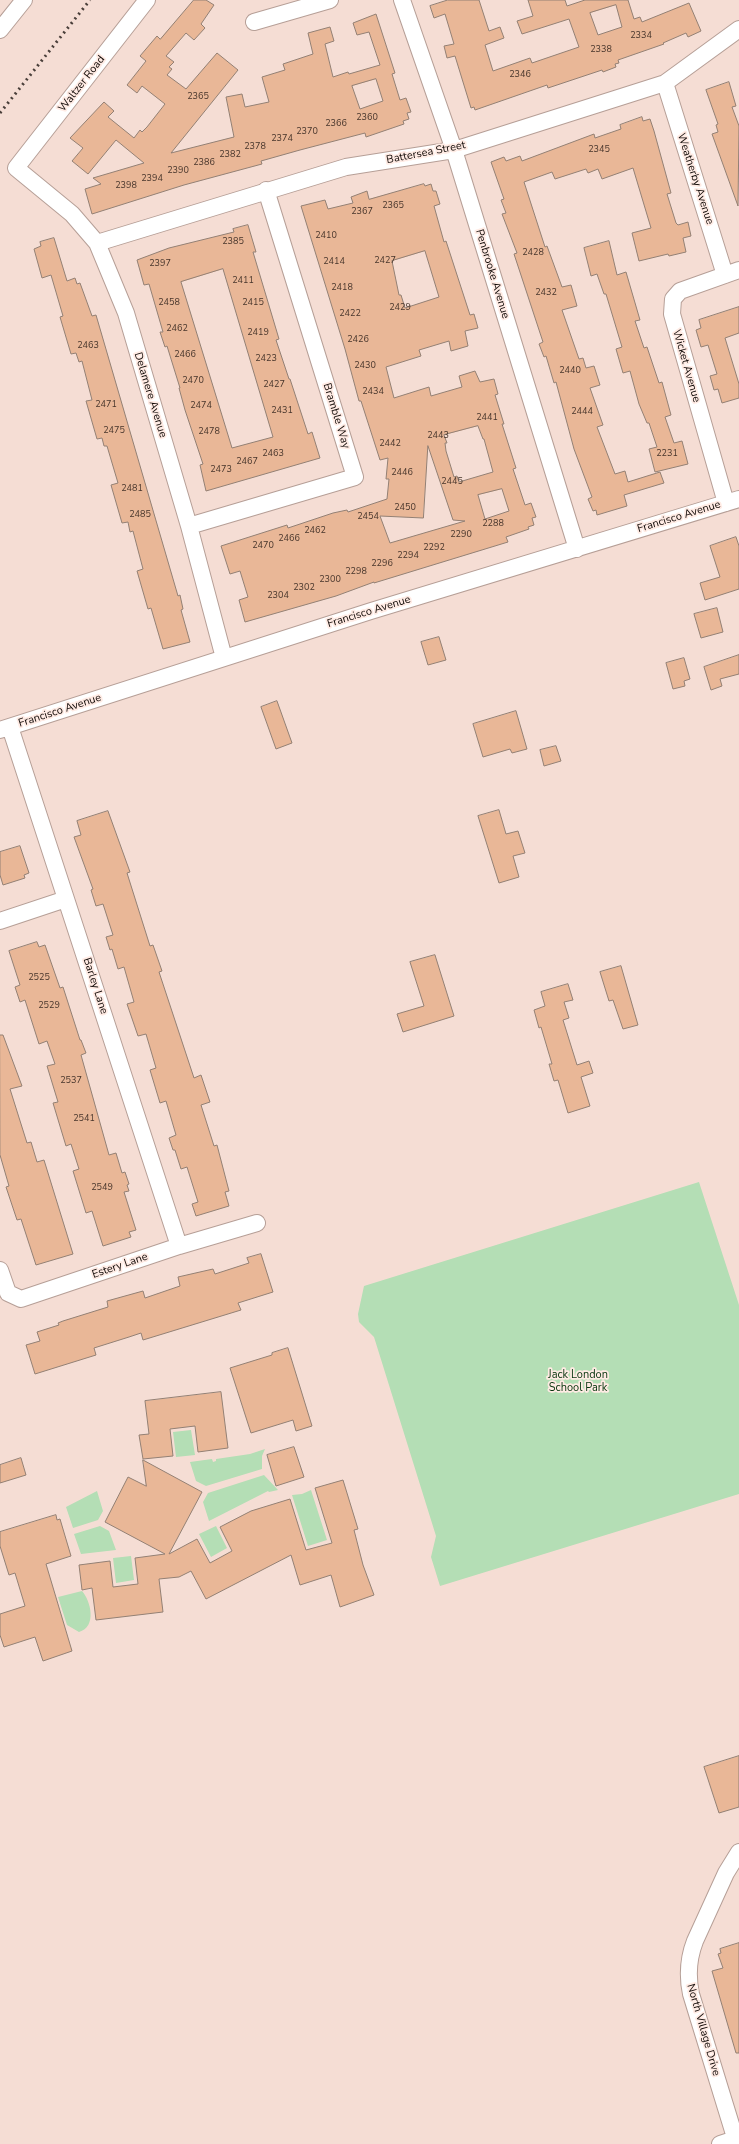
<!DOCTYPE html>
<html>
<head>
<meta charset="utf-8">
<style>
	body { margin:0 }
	canvas { display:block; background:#f5ddd4 }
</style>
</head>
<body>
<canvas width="739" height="2144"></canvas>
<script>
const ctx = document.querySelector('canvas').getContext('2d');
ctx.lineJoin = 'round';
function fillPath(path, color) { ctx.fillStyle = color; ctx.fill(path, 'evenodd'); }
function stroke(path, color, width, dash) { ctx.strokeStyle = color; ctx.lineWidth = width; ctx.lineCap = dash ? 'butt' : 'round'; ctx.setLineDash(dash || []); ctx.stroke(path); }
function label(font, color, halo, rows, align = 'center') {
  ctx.font = font + ' "Nunito Sans",sans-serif'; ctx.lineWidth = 3.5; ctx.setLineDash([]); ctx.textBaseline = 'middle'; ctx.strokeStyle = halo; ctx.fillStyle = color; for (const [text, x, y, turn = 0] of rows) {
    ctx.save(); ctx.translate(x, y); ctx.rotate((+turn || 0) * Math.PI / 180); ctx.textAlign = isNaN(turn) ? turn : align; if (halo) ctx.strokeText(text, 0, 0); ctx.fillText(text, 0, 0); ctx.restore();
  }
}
fillPath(new Path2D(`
	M699,1182L739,1305V1494L440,1586L431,1557L436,1536L374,1337L359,1322L358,1314L364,1286Z
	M191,1430L195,1455L176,1457L173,1432Z
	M265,1449L262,1456V1469L206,1486L196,1481L190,1462L212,1459L213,1462L216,1461V1459L250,1454Z
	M264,1475L278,1490L269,1492L268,1491L209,1521L203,1502L208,1493Z
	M311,1490L327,1540L308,1546L292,1495L302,1494Z
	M97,1491L103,1511L98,1520L73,1528L66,1507Z
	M100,1526L109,1531L116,1550L81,1554L74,1534Z
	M216,1526L227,1548L211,1557L199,1534Z
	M131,1556L134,1580L116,1583L113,1558Z
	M82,1591C91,1601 97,1627 79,1632L67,1625L58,1597Z`), '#b4deb5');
const building = new Path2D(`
	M194,0H206L214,5L201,24L205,28L194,40L186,33L166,56L174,62L169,67L172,69L167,75L186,89L217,53L238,70L171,153L234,137L226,97L242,94L245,107L269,102L262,77L285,70L283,64L313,54L308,33L330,27L334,41L325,44L333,77L348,72L349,74L380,65L369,32L357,35L353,23L376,14L395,73L392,74L400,100L406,98L411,112L407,113L409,119L403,121L404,124L366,137L365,133L300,150L261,161L262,164L184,185L92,214L85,189L101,184L93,178L144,163L116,140L88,174L72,161L83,148L70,138L104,102L114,111L108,117L134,138L140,130L142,132L147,127L165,104L142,86L137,93L127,85L146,61L140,56L157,36L160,39ZM376,79L383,101L360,109L352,86Z
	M448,0H479L489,31L500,27L504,38L485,45L493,71L530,58L532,63L579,47L569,19L522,34L517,21L533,16L528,0H565L567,6L585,0H628L634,19L640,17L642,22L689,3L701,31L688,37L686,33L663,43L664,44L618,60L619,63L615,64L616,67L603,72L602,70L548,88L547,85L475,110L474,107L471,108L455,56L447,58L444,46L454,44L445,14L434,18L430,6ZM616,5L622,27L598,35L590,13Z
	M729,82L736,106L732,107L739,126L738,206L712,134L718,132L716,125L718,124L706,90Z
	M642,117L643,121L650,119L654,131L671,193L667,194L676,223L678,225L688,222L691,236L683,238L686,252L669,256L668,254L639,261L632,233L651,228L633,168L602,179L598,169L588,173L586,169L555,179L552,172L524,182L545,247L547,246L562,287L571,285L577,306L562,310L579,359L583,358L586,368L594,366L600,385L590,388L603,425L597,427L615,474L625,471L628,482L660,472L664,483L624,495L627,506L597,515L596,510L593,511L588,499L592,497L574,449L556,382L554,383L546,356L544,357L539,344L543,342L514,254L517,253L502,214L506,213L501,200L504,199L491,162L504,157L506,161L520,156L522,161L594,134L595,138L621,129L620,125Z
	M424,184L425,186L431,184L433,191H436L440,204L434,206L444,242L446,241L470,315L474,314L478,328L465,331L468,346L451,351L449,341L419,350L421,356L386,367L394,398L429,387L431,396L462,387L459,376L475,371L480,382L494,379L498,394L495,395L504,424H502L516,468L513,469L525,505L531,503L536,517L532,518L534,525L528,527L529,529L506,537L508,542L374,583V582L336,596L245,622L239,600L248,597L240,571L230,574L221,546L287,525L288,528L333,513L347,510L348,512L387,499L389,479H386L388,458L380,460L361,401H359L345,349L301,206L325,200L328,209L353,203L351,197L367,191L369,199ZM425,251L439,297L405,308L401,295H399L392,261ZM478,426L483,439H484L493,472L459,482L457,476L454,477L446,451L445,443H447L444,435ZM428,446L453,520L465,521L390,543L380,516L423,518ZM502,489L509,511L485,519L478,495Z
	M248,225L256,252H253L279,339L276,340L289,379H290L308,434L312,432L320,458L206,491L200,465L203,464L185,410L179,388H180L167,346L165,347L160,332H163L149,284L144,285L137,260L169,248L234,232L233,229ZM223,269L273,437L232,448L181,282Z
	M54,238L67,281L75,278L77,284L80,283L92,316L96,315L178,596L180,595L183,609L181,610L190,642L163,649L151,608L148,609L137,571L143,569L133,531L130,532L128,522L122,523L111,485L118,483L107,446H104L102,438L97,439L86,401L92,400L82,361L79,362L76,353L71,354L60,317L63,316L51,275L42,278L34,249L41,246L40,242Z
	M609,241L617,275L626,272L640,320L635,321L644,348L647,347L659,383L662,382L671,415L665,417L674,443L682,441L688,464L655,472L649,449L657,447L649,423H647L639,404L630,371L623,373L616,349L622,347L606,294H604L597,274L591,276L584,248Z
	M739,307V333L725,338L739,384V398L722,403L718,389L714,390L710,376L717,374L708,345L701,347L696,330L701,328L699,320Z
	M736,537L739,546V589L705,600L700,583L720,577L710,546Z
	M717,608L723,632L701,638L694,614Z
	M439,637L446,660L428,665L421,642Z
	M739,655V674L720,679L722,686L711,690L704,667Z
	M684,658L690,679L684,681L685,686L673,689L666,663Z
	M277,701L292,743L276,749L261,707Z
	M516,711L527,749L512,753L510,749L483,757L473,724Z
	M556,746L561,761L544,766L540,750Z
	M499,810L506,834L518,831L525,853L513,856L519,877L499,883L478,816Z
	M108,811L130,872L127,873L150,946L153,945L162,971L159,972L194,1078L201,1075L210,1102L201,1105L214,1146L217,1145L229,1191L225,1192L229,1206L196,1216L192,1204L198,1202L187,1167L181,1169L175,1150H173L169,1138L176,1135L166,1101L160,1103L150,1070L156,1068L146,1034L138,1036L127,1004L134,1002L124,967L118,969L112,949L110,950L106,937L113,935L103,904L96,906L91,890L93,889L74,837L81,835L77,821Z
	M20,846L29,873L24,875L25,878L3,885L0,875V852Z
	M37,942L39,947L45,945L60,988L63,987L80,1040H81L86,1053L81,1055L109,1155L116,1153L122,1173L125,1172L129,1184L127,1185L129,1191L124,1192L136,1230L129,1232L131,1237L103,1246L92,1211L86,1213L73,1171L79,1169L71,1144L66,1146L53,1103L58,1102L47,1066L55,1064L47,1041L39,1044L25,1000L20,1002L15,987L20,985L9,951Z
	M435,955L454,1016L403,1032L397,1014L424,1006L410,962Z
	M621,966L638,1025L623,1029L613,1000L609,1001L600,972Z
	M568,984L573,1000L564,1002L569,1018L563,1020L577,1065L589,1061L593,1073L581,1077L590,1106L568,1113L558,1080L554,1081L549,1064H552L541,1027L539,1028L534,1010L545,1006L541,992Z
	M0,1035H3L22,1086L10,1089L27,1143L31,1142L37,1162L44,1160L73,1254L36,1265L21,1219L17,1220L6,1187L9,1186L0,1155Z
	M261,1254L273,1292L238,1303L241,1310L143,1340L141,1333L129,1337L94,1348L96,1355L35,1374L26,1345L40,1341L37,1332L59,1325L58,1323L63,1321L108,1307L107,1301L143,1291L145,1298L180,1286L178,1277L213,1269L215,1274L249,1263L247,1258Z
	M288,1348L312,1426L296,1431L293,1420L251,1433L230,1368L272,1355V1353Z
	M221,1392L228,1448L198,1452L195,1426L170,1429L173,1456L143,1459L139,1435L149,1434L145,1401Z
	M294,1447L304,1477L276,1486L267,1455Z
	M21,1458L26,1475L0,1483V1465Z
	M143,1460L202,1492L169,1554L197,1539L210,1563L232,1551L220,1527L251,1511L290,1499L306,1550L332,1543L315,1488L343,1480L358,1529L354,1530L363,1565L374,1595L340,1607L331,1575L300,1585L291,1555L206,1599L191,1571L179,1577L159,1579L163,1612L96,1620L92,1588L82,1590L79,1565L110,1561L113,1587L138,1584L135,1558L165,1554L105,1522L128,1477L146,1486Z
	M56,1515L57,1520L60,1519L71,1556L46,1564L72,1651L43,1661L35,1637L4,1647L0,1635V1614L25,1606L15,1573L9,1575L0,1546V1532Z
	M739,1756V1807L719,1813L704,1767Z
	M739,1943V2053H736L712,1971L723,1968L718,1954L721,1953L720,1949Z`);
fillPath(building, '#e9b797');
stroke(building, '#938074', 1);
const minor = new Path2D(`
	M147,0L16,168L72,214L97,243L126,313L189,526L224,658
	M402,0L454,150L577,549
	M254,22L330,0
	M0,30L24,0
	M665,83L725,275
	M97,243L346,167L454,150L665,83L739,29
	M726,503L672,314L673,299L680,291L739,270
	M189,526L355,477L266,190
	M10,727L179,1246
	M0,730L371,611L739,499
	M0,921L66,899
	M0,1270L8,1293L21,1299L179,1246L257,1223
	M720,2144L735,2139
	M737,2144L691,1994C687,1975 688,1959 695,1941L726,1873L739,1852`);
stroke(minor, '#b69f97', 18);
stroke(minor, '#fff', 16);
stroke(new Path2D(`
	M0,113L90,0`), '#4a3f3a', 3, [2, 4]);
label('9px', '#47352b', null, [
	["2334",641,36],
	["2338",601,50],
	["2346",520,75],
	["2365",198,97],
	["2360",367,118],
	["2366",336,124],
	["2370",307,132],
	["2374",282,139],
	["2378",255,147],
	["2345",599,150],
	["2382",230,155],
	["2386",204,163],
	["2390",178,171],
	["2394",152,179],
	["2398",126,186],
	["2365",393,206],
	["2367",362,212],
	["2410",326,236],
	["2385",233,242],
	["2428",533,253],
	["2427",385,261],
	["2414",334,262],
	["2397",160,264],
	["2411",243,281],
	["2418",342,288],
	["2432",546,293],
	["2458",169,303],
	["2415",253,303],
	["2429",400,308],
	["2422",350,314],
	["2462",177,329],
	["2419",258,333],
	["2426",358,340],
	["2463",88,346],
	["2466",185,355],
	["2423",266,359],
	["2430",365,366],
	["2440",570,371],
	["2470",193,381],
	["2427",274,385],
	["2434",373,392],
	["2471",106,405],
	["2474",201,406],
	["2431",282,411],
	["2444",582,412],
	["2441",487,418],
	["2475",114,431],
	["2478",209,432],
	["2443",438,436],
	["2442",390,444],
	["2463",273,454],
	["2231",667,454],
	["2467",247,462],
	["2473",221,470],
	["2446",402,473],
	["2445",452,482],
	["2481",132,489],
	["2450",405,508],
	["2485",140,515],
	["2454",368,517],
	["2288",493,524],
	["2462",315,531],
	["2290",461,535],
	["2466",289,539],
	["2470",263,546],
	["2292",434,548],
	["2294",408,556],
	["2296",382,564],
	["2298",356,572],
	["2300",330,580],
	["2302",304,588],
	["2304",278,596],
	["2525",39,978],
	["2529",49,1006],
	["2537",71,1081],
	["2541",84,1119],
	["2549",102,1188]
]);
label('11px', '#110a07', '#ffebe4', [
	["Waltzer Road",82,84,-52],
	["Battersea Street",426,153,-11],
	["Weatherby Avenue",695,179,72],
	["Penbrooke Avenue",492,274,73],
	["Wicket Avenue",686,366,74],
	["Delamere Avenue",150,395,73],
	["Bramble Way",336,416,73],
	["Francisco Avenue",679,517,-17],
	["Francisco Avenue",369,612,-17],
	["Francisco Avenue",60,711,-18],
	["Barley Lane",95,986,72],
	["Estery Lane",120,1266,-19],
	["North Village Drive",703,2030,74]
]);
label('11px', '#06350d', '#ffebe4', [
	["Jack London",578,1375],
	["School Park",578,1388]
]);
</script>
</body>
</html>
